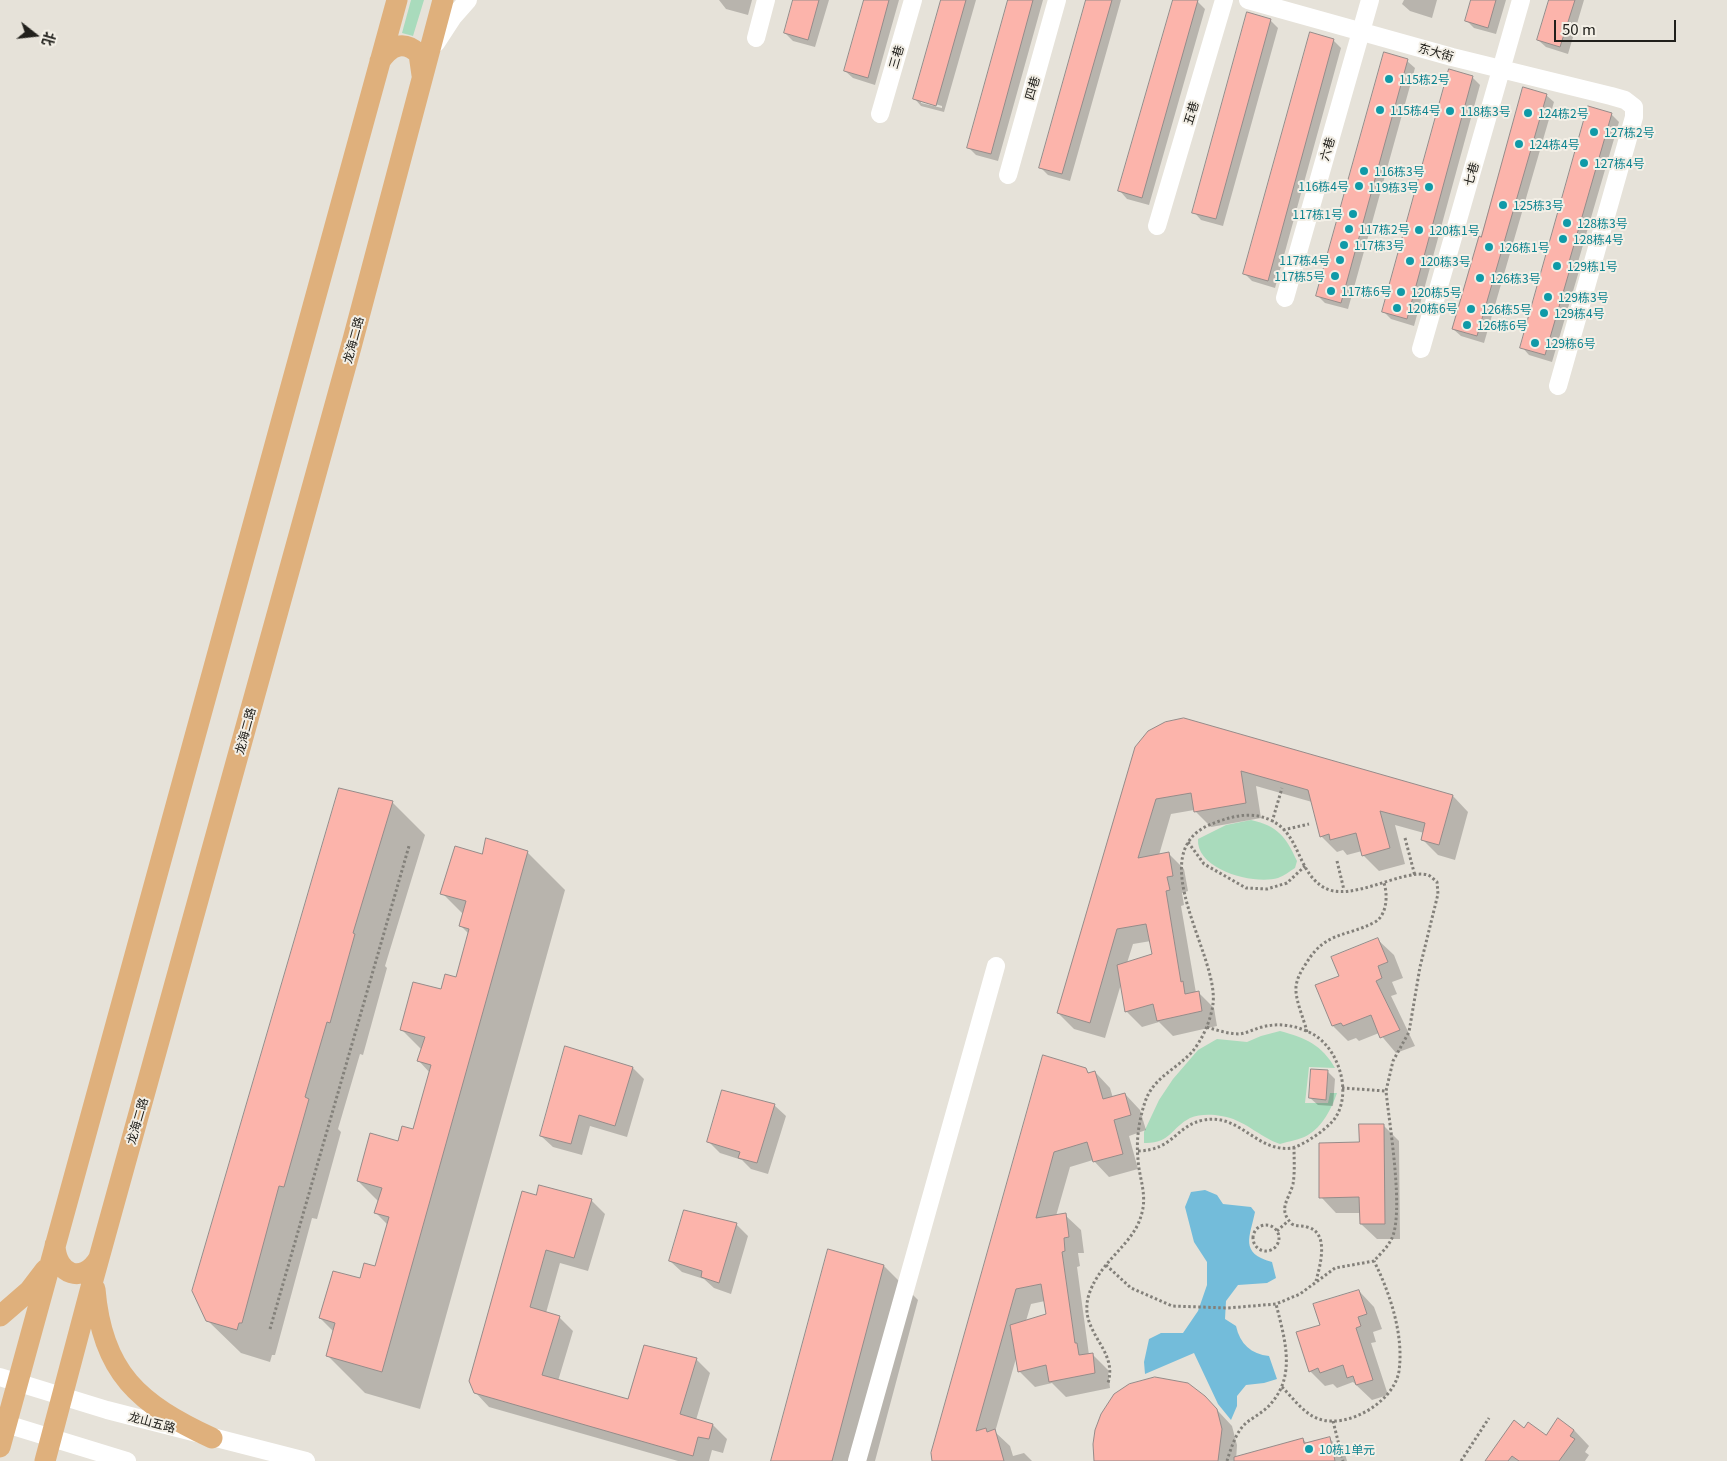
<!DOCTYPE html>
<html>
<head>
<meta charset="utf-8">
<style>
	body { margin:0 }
	#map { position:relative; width:1727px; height:1461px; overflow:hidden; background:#e6e2d9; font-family:Georgia,"Noto Sans SC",serif }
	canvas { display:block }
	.north { position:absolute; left:10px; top:10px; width:50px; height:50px; -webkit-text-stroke:4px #f3efe6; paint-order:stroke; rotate:106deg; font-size:14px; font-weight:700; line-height:20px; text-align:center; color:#21201c }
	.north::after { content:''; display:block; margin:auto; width:18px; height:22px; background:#21201c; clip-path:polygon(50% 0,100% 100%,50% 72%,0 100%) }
	.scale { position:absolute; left:1554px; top:20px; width:122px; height:22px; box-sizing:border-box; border:2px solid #21201c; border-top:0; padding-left:6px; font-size:15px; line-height:18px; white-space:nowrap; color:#21201c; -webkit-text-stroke:4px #f3efe6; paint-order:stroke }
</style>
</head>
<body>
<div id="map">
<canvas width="1727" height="1461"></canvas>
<div class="north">北</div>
<div class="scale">50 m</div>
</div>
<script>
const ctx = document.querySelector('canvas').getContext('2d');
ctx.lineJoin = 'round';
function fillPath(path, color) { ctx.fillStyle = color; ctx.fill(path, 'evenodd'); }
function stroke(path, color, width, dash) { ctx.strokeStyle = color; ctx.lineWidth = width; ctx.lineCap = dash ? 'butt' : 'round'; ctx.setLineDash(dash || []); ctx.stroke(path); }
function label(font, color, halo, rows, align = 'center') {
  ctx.font = font + ' Georgia,"Noto Sans SC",serif'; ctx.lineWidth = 4; ctx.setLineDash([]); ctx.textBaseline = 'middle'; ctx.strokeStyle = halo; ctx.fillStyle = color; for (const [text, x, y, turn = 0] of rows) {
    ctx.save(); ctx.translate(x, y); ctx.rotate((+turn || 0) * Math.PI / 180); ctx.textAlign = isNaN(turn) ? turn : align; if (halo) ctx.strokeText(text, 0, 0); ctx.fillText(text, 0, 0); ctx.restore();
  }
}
fillPath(new Path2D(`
	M411,0H424L413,36L402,33Z
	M1251,820C1278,826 1286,837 1297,861L1295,868C1290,871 1284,876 1278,878C1254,885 1196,870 1198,839L1226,825Z
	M1280,1031C1306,1038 1322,1045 1335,1068L1309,1067L1305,1103H1328L1330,1093H1337C1332,1108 1322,1127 1308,1135C1300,1140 1289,1141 1280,1144C1259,1137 1244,1119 1221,1116C1212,1114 1199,1114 1190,1118C1171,1128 1170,1144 1144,1143V1132L1159,1100L1173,1079L1198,1050L1217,1039L1247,1042L1261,1036Z`), '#a9dbbc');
fillPath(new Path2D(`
	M1205,1190L1217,1195L1223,1204L1251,1207L1255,1212C1250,1237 1239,1253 1272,1262L1276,1278L1267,1283L1238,1285L1226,1301L1225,1319L1236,1326C1240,1344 1251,1354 1269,1356L1277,1379L1264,1383L1246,1385L1237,1396V1406L1231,1420L1218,1404L1194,1353L1145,1374L1144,1362L1149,1339L1161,1333H1183L1198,1311L1207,1285V1262L1194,1242L1185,1207L1191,1192Z`), '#73bcda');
fillPath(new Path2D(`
	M719,0H752L748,15L726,9Z
	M795,0H829L815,47L793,41L785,33Z
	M865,0H899L875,85L853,78L845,71Z
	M942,0H976L944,112L921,106L914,98ZM921,100L942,106V108L921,103Z
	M1009,0H1043L998,161L976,155L968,147Z
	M1088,0H1121L1070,181L1048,175L1040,167Z
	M1174,0L1198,2L1205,9L1149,205L1127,199L1120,191Z
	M1404,0H1437L1432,18L1410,11L1402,4Z
	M1472,0H1506L1496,34L1474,28L1466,20Z
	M1550,0H1584L1568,54L1546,47L1538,40Z
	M1270,20L1278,28L1223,226L1201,220L1194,212Z
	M1333,40L1341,48L1275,288L1252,281L1244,273Z
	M1407,61L1415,68L1348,309L1325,303L1318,296Z
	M1472,77L1480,85L1414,326L1391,319L1384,312Z
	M1546,95L1554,102L1484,343L1461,336L1453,329Z
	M1611,114L1619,122L1576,269L1579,271L1552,362L1529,355L1522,347Z
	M1136,747L1453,796L1468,812L1455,860L1438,855L1422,839L1424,833L1395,825L1405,864L1379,871L1363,855L1362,851L1347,855L1343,850L1337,852L1321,836L1312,802L1256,786L1261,818L1211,827L1194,810L1171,814L1159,855L1168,853L1184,869L1188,891L1182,893L1184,905L1181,906L1196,993H1199L1214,1008L1217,1026L1173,1036L1159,1022L1142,1027L1126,1011L1121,984L1105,1038L1074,1029L1058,1013ZM1151,941L1153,955L1127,963L1133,944Z
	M392,802L425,835L385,966L387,968L363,1055L360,1054L338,1129L341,1132L317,1219L312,1218L275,1355H272L270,1362L241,1353L207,1320Z
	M527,852L565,890L420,1409L365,1393L327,1355L334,1332L320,1318L376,1268L388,1225L376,1213L379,1202L358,1181L414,1130L430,1073L419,1061L422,1050L401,1029L457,979L469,934L460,925L463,914L442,893L483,855Z
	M1378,940L1394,955L1403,978L1392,982L1397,994L1391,996L1415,1046L1396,1053L1379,1033L1359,1041L1356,1038L1348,1041L1333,1026L1340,976Z
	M633,1068L644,1079L627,1137L590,1126L582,1155L553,1147L541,1136Z
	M1085,1069L1090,1074L1095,1072L1110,1088L1113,1098L1125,1094L1140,1110L1146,1130L1129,1136L1138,1169L1109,1177L1093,1160L1070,1167L1056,1216L1065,1215L1081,1230L1084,1253H1078L1080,1266L1077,1267L1089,1355L1092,1354L1108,1370L1110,1388L1066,1397L1052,1383L1035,1387L1019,1371L1017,1355L995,1432L1010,1446L1013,1456L1024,1453L1032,1461H933ZM1045,1301L1048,1315L1026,1321L1031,1304Z
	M1327,1071L1335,1079L1333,1106L1318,1105L1310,1098Z
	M774,1105L786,1116L768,1174L751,1169L742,1160L720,1153L708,1141Z
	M1383,1125L1399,1141L1400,1239H1377L1361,1224V1213H1336L1321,1197L1360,1144Z
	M537,1197L591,1200L605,1214L588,1271L560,1263L546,1313L559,1317L573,1331L558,1381L628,1401L696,1359L710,1373L696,1420L713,1425L727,1439L723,1453L712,1450L709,1461H678L489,1407L475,1392Z
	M736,1224L748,1236L731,1294L714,1288L704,1279L682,1272L670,1261Z
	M884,1266L918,1300L875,1461H772Z
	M1359,1291L1374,1307L1382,1329L1373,1332L1376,1342L1371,1343L1388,1395L1372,1400L1353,1382L1337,1388L1333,1384L1325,1386L1310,1371L1321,1326Z
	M1205,1397L1232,1426L1237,1445L1236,1461H1095Z
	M1524,1429L1546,1437L1574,1430L1589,1446L1585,1452L1589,1455L1585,1461H1495Z
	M1329,1438L1345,1454L1347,1461H1255L1303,1439L1307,1444Z`), '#0003');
const building = new Path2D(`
	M793,0H819L808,40L784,33Z
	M864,0H889L868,78L844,71Z
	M941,0H966L936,106L913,99Z
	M1008,0H1033L991,154L967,148Z
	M1086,0H1112L1062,174L1039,168Z
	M1173,0H1198L1142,198L1118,191Z
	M1471,0H1496L1488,28L1465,21Z
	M1549,0H1575L1560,47L1537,40Z
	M1247,12L1271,19L1216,219L1192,213Z
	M1310,32L1334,39L1268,281L1243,274Z
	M1384,52L1408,59L1341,303L1316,296Z
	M1449,69L1473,76L1407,319L1382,312Z
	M1523,87L1547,94L1477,336L1452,329L1479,236L1481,237Z
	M1588,106L1612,113L1569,262H1572L1545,355L1520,348Z
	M1184,718L1453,795L1439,845L1421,840L1425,823L1380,811L1390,848L1362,856L1356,833L1330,840L1329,834L1320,837L1308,790L1241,771L1246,803L1194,812L1191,793L1156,799L1138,858L1169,852L1173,876L1167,877L1170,890L1166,891L1181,982L1183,981L1185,994L1199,991L1202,1011L1157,1021L1153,1004L1125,1012L1117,965L1152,954L1146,924L1117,929L1090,1023L1057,1013L1135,747L1148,731L1165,722Z
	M339,788L393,801L353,933L355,934L330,1023L327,1022L305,1097L309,1099L284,1187L279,1186L242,1323H239L237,1330L206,1321L192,1291Z
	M486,838L528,851L382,1372L326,1356L335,1323L319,1318L333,1271L360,1278L364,1263L375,1266L389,1217L374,1213L382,1188L357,1181L370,1133L398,1141L402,1126L413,1129L431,1065L417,1061L425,1037L400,1030L413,982L441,989L445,974L456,977L469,929L459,926L466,901L440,894L455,846L482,854Z
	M1378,938L1388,962L1378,966L1382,978L1376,981L1400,1030L1380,1038L1371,1015L1343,1026L1341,1023L1332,1026L1315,985L1339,976L1331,957Z
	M565,1046L633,1067L615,1126L579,1115L571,1144L540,1136Z
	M1043,1055L1086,1068L1088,1073L1095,1071L1103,1099L1125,1093L1131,1115L1114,1120L1123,1154L1093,1162L1087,1142L1054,1152L1036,1218L1066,1213L1069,1237L1064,1238L1065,1251L1062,1252L1075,1343H1077L1079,1355L1093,1353L1095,1373L1049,1382L1046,1365L1018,1372L1010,1325L1046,1314L1041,1284L1016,1289L976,1431L986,1428L987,1432L995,1429L1004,1461H932L931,1453Z
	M1311,1069L1328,1070L1326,1100L1309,1098Z
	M722,1090L775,1104L757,1163L738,1158L740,1152L707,1142Z
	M1359,1124H1384L1385,1224H1360L1359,1197L1319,1198V1143L1359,1142Z
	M539,1185L592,1199L574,1258L546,1250L530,1307L560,1316L542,1375L628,1399L644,1345L697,1358L680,1414L713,1424L709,1439L698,1437L693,1456L474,1393L469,1381L522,1191L536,1195Z
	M684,1210L737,1223L719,1283L701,1277L702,1271L669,1261Z
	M828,1249L884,1265L832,1461H771Z
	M1359,1290L1367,1314L1358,1317L1361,1326L1356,1328L1373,1380L1356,1385L1353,1376L1347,1378L1343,1365L1320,1373L1318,1368L1309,1372L1296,1332L1320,1325L1313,1304Z
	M1155,1377L1188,1383L1205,1396L1217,1409L1222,1429L1218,1461H1094L1093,1444L1095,1430L1101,1414L1114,1394L1129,1384Z
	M1558,1418L1574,1430L1570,1436L1575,1439L1559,1461H1519L1512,1456L1508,1461H1485L1514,1420L1524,1428L1528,1422L1546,1435Z
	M1330,1437L1335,1461H1234V1457L1303,1438L1304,1443Z`);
fillPath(building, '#fcb4ab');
stroke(building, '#958b89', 1);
stroke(new Path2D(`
	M1272,822L1282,788
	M1283,830L1309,824
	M1405,838L1415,876
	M1188,842L1204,864L1246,888L1267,889L1287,883L1305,866
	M1337,861L1344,890
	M1307,1032C1304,1019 1295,1000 1296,987C1297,977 1302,970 1307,962C1326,931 1347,937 1375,922C1387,915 1388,895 1384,883
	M1342,1088L1386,1091
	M1294,1147C1294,1159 1295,1173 1293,1184C1289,1200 1277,1209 1292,1224C1297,1227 1302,1225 1307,1227C1330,1232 1320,1266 1316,1281
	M1138,1151C1174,1150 1176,1125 1204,1120C1240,1113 1257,1153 1292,1148C1299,1146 1306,1142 1312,1138C1319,1134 1327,1127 1333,1121C1353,1096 1340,1052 1316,1036C1300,1026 1280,1022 1262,1027C1254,1029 1247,1033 1240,1034C1228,1034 1217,1030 1206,1027
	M1253 1238a13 13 0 1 1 26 0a13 13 0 1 1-26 0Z
	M1277,1231L1288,1221
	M1106,1265L1131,1288L1172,1306L1228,1308L1276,1304L1300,1294L1335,1268L1374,1261C1379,1255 1387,1248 1391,1240C1405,1216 1389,1122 1386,1091L1393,1061L1409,1032L1420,967L1438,894L1437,882C1434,880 1431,876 1428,875C1403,868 1350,904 1323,887C1293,868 1302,825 1258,816C1241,813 1224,819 1209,825C1142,855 1219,955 1213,1004C1211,1020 1202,1041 1191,1053C1175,1070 1153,1078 1145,1102C1139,1120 1136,1140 1138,1159C1139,1179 1148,1195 1141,1216C1136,1235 1118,1250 1106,1265C1056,1327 1121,1340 1108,1383
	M270,1329L409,846
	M1282,1387C1293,1398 1304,1414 1319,1419C1348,1429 1394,1402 1399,1371C1404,1335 1390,1293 1374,1261
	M1333,1421L1343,1461
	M1227,1461C1231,1448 1236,1432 1246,1423C1255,1416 1266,1411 1273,1401C1296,1373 1284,1336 1276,1304
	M1461,1461L1489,1418`), '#83807a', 3, [2.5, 2.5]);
stroke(new Path2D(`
	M1248,0L1452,57L1611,96L1625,100L1634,107V117L1558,386
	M756,38L766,0
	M436,43L453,17L468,0
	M880,114L913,0
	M1008,175L1057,0
	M1157,226L1224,0
	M1285,298L1370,0
	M1421,349L1521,0
	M0,1377L107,1410L306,1461
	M0,1422L127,1461
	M857,1461L996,966`), '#fff', 18);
stroke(new Path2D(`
	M380,61C391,45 404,40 419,54L422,75
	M55,1245C56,1275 83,1285 99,1258
	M95,1289C102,1373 139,1404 212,1438
	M0,1316L29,1291L45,1270
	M0,1447L397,0
	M45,1461L94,1276L351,347L443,0`), '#dfb07c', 21);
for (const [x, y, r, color] of [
	[1389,79,5,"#0f9aa8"],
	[1380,110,5,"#0f9aa8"],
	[1450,111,5,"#0f9aa8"],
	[1528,113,5,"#0f9aa8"],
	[1594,132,5,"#0f9aa8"],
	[1519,144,5,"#0f9aa8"],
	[1584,163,5,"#0f9aa8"],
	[1364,171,5,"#0f9aa8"],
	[1359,186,5,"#0f9aa8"],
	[1429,187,5,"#0f9aa8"],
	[1503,205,5,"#0f9aa8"],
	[1353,214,5,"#0f9aa8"],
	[1567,223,5,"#0f9aa8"],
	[1349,229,5,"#0f9aa8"],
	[1419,230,5,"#0f9aa8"],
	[1563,239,5,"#0f9aa8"],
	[1344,245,5,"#0f9aa8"],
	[1489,247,5,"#0f9aa8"],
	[1340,260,5,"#0f9aa8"],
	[1410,261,5,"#0f9aa8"],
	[1557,266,5,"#0f9aa8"],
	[1335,276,5,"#0f9aa8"],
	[1480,278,5,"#0f9aa8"],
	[1331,291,5,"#0f9aa8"],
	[1401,292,5,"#0f9aa8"],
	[1548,297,5,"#0f9aa8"],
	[1397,308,5,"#0f9aa8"],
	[1471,309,5,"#0f9aa8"],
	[1544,313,5,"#0f9aa8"],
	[1467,325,5,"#0f9aa8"],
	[1535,343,5,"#0f9aa8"],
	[1309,1449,5,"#0f9aa8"]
]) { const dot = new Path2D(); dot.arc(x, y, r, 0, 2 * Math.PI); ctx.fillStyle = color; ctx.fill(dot); stroke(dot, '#f3efe6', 2); }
label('12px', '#21201c', '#f3efe6', [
	["东大街",1436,52,16],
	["三巷",896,57,-74],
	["四巷",1032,88,-74],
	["五巷",1191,113,-73],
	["六巷",1327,149,-74],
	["七巷",1471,174,-74],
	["龙海二路",353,340,-75],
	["龙海二路",245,731,-75],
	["龙海二路",137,1121,-74],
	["龙山五路",152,1422,15]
]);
label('12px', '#0d838f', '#f3efe6', [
	["115栋2号",1399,79],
	["115栋4号",1390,110],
	["118栋3号",1460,111],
	["124栋2号",1538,113],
	["127栋2号",1604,132],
	["124栋4号",1529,144],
	["127栋4号",1594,163],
	["116栋3号",1374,171],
	["116栋4号",1349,186,"right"],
	["119栋3号",1419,187,"right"],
	["125栋3号",1513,205],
	["117栋1号",1343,214,"right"],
	["128栋3号",1577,223],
	["117栋2号",1359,229],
	["120栋1号",1429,230],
	["128栋4号",1573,239],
	["117栋3号",1354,245],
	["126栋1号",1499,247],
	["117栋4号",1330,260,"right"],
	["120栋3号",1420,261],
	["129栋1号",1567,266],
	["117栋5号",1325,276,"right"],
	["126栋3号",1490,278],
	["117栋6号",1341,291],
	["120栋5号",1411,292],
	["129栋3号",1558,297],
	["120栋6号",1407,308],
	["126栋5号",1481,309],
	["129栋4号",1554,313],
	["126栋6号",1477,325],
	["129栋6号",1545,343],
	["10栋1单元",1319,1449]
], 'left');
</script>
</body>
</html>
